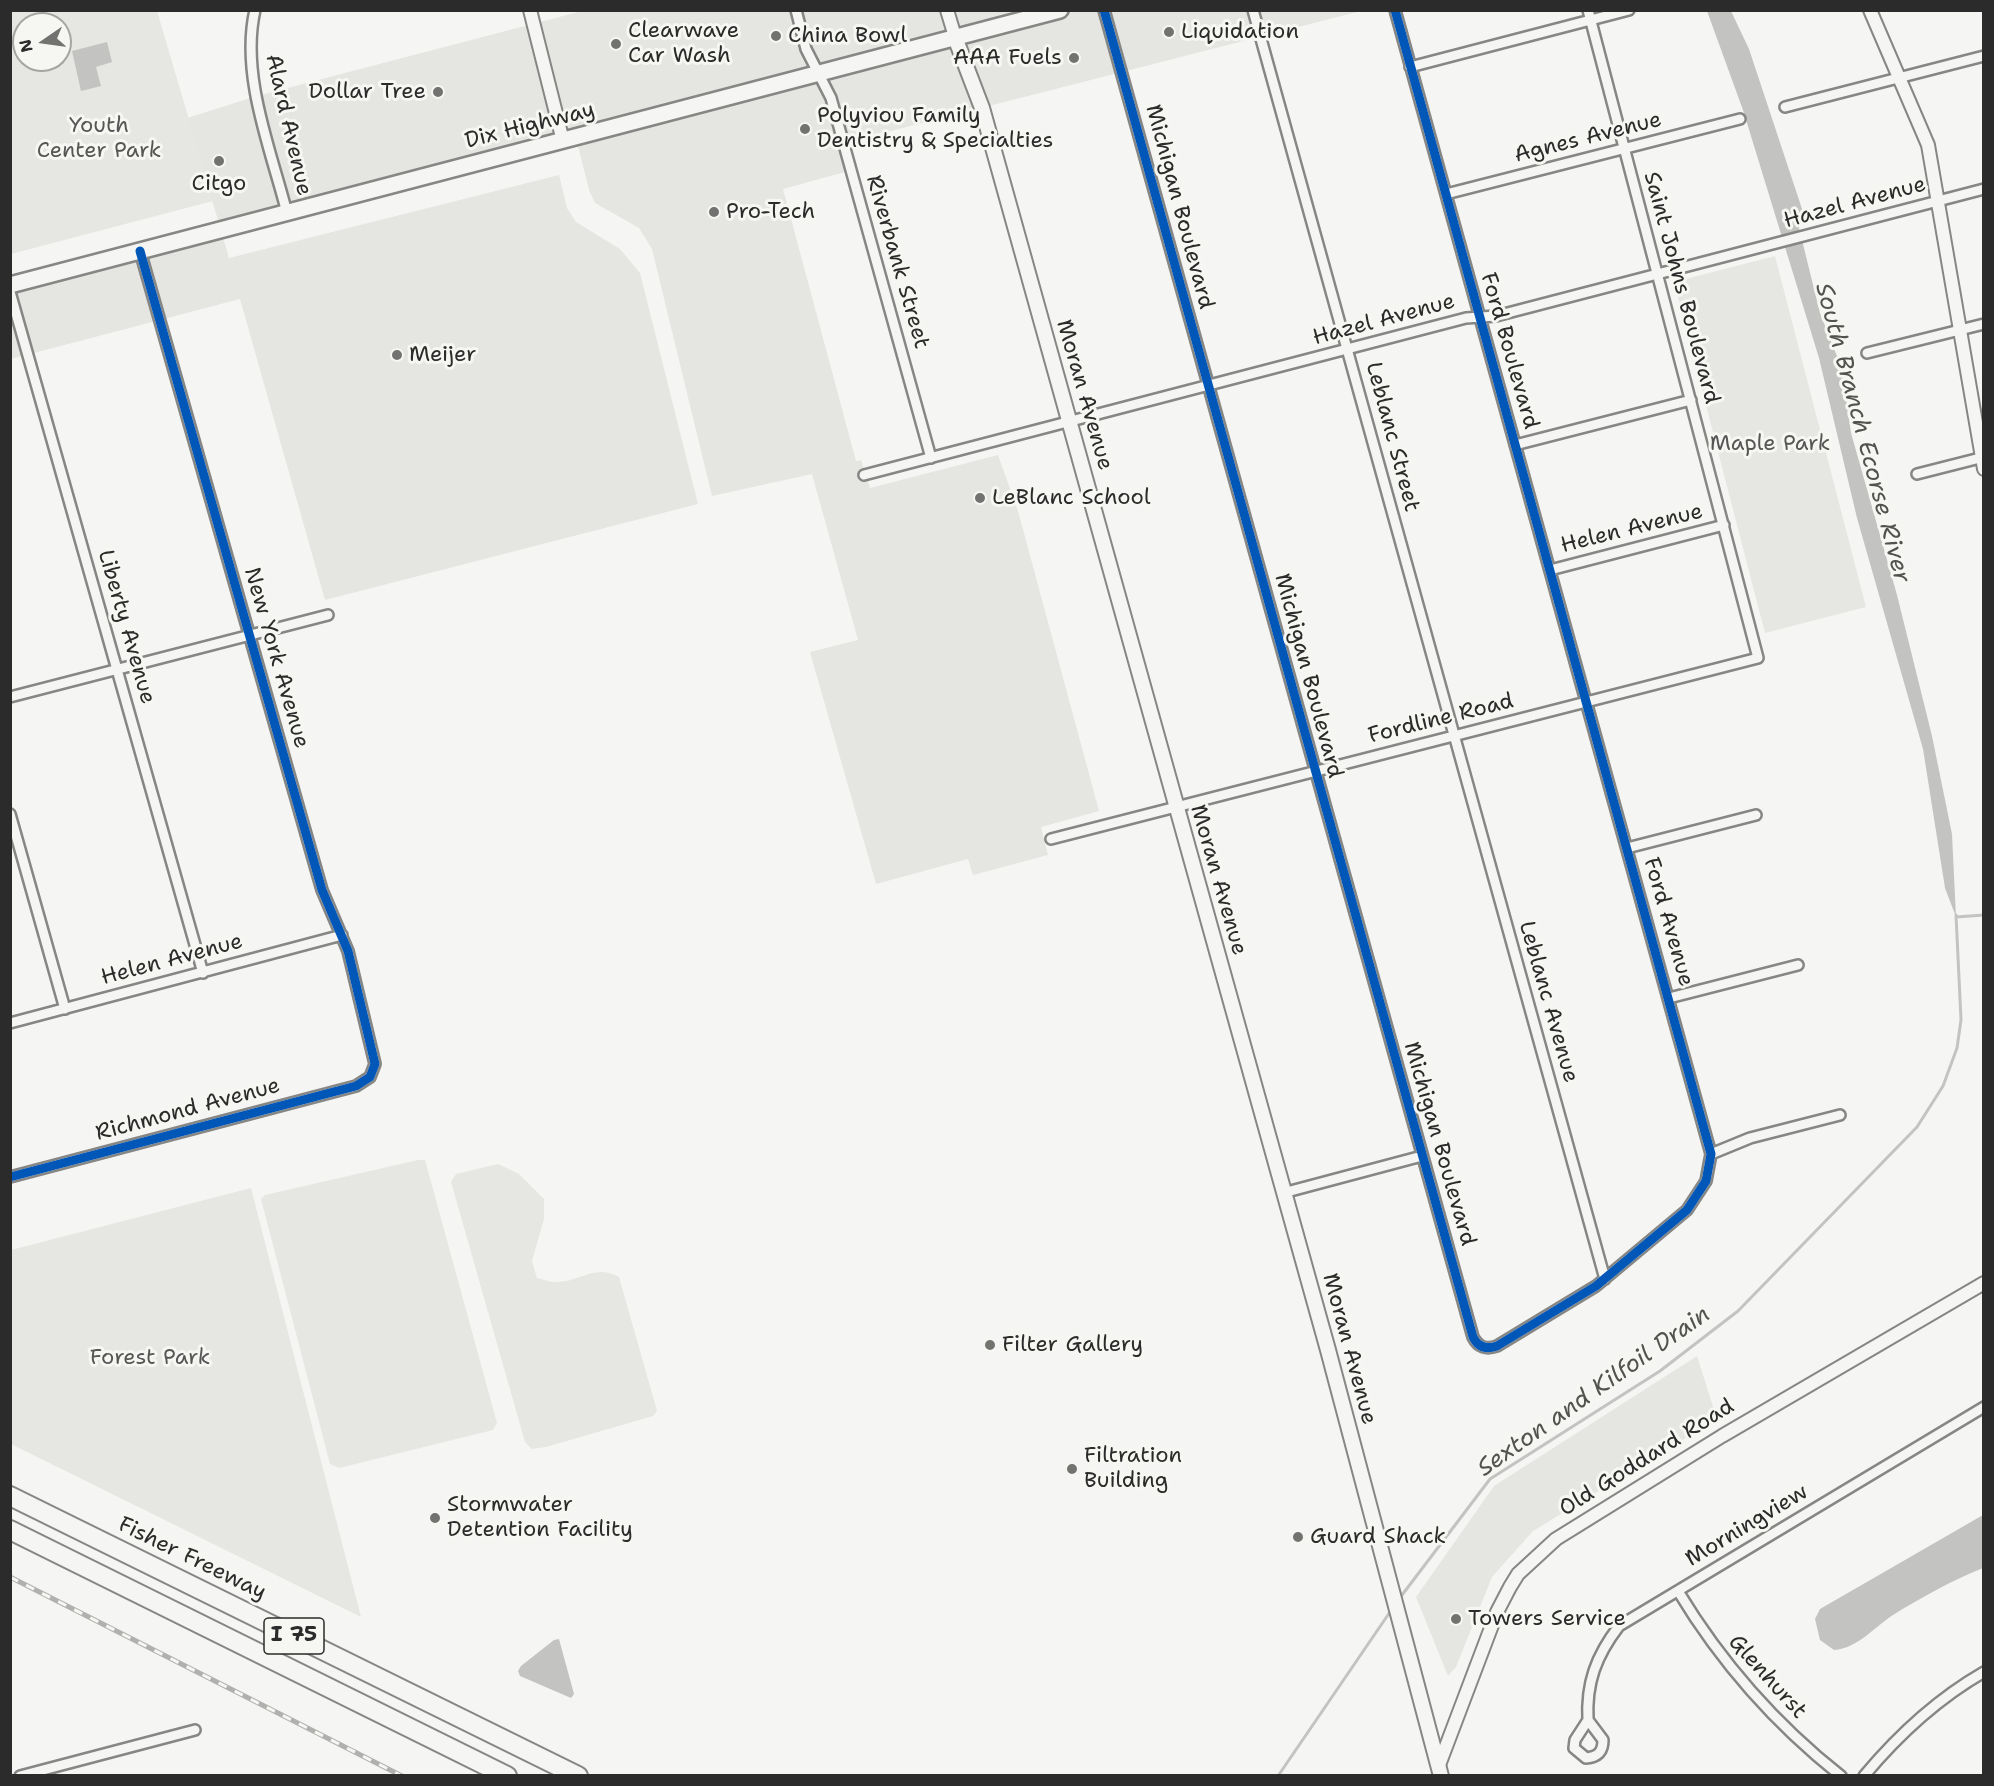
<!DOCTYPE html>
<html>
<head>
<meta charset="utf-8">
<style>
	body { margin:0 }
	#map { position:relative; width:1994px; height:1786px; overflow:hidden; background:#f5f5f3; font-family:"Shantell Sans",sans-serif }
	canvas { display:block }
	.frame { position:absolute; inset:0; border:12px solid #2b2b2b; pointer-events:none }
	.north { position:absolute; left:12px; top:12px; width:60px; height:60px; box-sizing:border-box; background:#f6f6f2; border:2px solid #a5a5a2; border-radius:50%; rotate:257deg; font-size:16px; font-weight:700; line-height:24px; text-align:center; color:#2b2b2b }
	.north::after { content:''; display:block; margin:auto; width:21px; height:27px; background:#727271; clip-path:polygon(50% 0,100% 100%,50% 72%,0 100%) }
</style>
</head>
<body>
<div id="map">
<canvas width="1994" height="1786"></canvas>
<div class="frame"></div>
<div class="north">N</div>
</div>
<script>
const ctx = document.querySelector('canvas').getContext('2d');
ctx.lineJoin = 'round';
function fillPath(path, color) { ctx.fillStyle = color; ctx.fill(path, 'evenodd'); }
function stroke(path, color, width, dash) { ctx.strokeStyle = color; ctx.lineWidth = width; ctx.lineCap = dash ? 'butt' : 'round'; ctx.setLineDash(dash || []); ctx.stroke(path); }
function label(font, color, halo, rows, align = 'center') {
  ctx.font = font + ' "Shantell Sans",sans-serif'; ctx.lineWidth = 6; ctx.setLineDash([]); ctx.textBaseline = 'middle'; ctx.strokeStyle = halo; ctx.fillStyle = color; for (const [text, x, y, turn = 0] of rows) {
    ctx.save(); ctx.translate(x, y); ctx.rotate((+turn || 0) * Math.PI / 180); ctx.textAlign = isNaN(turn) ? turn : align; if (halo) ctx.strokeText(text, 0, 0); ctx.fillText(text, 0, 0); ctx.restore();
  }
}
fillPath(new Path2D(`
	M586,10L1361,11L844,143L852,170L783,189L856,461L861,460L870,488L998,455L1018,511L1099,811L1041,827L1048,855L973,875L968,859L876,884L810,652L858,640L812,474L712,496L652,249L639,228L595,203L589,190L576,138L221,230L229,258L559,175L567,208L576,222L620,249L640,273L698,504L325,600L240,299L11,359V285L221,230L187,118L257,96Z
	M1697,1356L1717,1419L1533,1531L1492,1577L1456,1667L1448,1676L1416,1597L1494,1486Z`), '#e5e5e2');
fillPath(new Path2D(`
	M11,11H157L213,201L11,254ZM24,24H60V60H24Z
	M1775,256L1866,607L1765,633L1674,282Z
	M418,1160H425L497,1423L493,1430L339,1468L330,1464L261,1199L265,1195Z
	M498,1164L519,1174L544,1199V1219L532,1261L537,1278C543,1279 549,1282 555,1282C579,1283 595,1263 619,1277L657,1411L653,1416L546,1447L532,1449L525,1442L451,1182L456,1174Z
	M251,1188L361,1617L11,1444V1250Z`), '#e6e6e2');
fillPath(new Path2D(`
	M1707,11H1731L1749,49L1805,218L1799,228L1820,313L1842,369L1851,433L1897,595L1932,736L1952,834L1956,917L1945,888L1923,749L1857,518L1819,358L1743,110Z
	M107,42L112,62L96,67L101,86L81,91L72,51Z
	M1983,1515V1568C1951,1581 1922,1597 1893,1615C1873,1628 1858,1648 1834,1650L1820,1640L1815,1619L1820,1609Z
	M559,1639L574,1694L571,1698L520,1676L518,1671L521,1666L554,1640Z`), '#c3c3c1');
stroke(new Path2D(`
	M1956,917L1984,915
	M1399,1599L1490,1479L1660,1371L1738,1311L1917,1127L1943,1086L1957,1048L1961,1020L1956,915
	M1278,1776L1392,1609`), '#c3c3c1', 3);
const minor = new Path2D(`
	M255,10C240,75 271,150 287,213
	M796,10L806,49L831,98L931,458
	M1104,10L1473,1337C1478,1347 1486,1350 1497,1346L1596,1286L1687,1210L1706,1181L1711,1154L1395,10
	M1253,10L1605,1279
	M1410,67L1629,10
	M1785,107L1984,56
	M1446,194L1740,119
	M10,292L203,973
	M1867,353L1984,324
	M1515,445L1691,400
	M1917,474L1984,457
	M864,475L1466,318L1496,316L1984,189
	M1550,570L1724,525
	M10,697L328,615
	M10,814L65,1009
	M1051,839L1758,658L1588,10
	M1627,848L1756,815
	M1669,998L1798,965
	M10,1023L342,935
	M1711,1154L1750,1138L1840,1115
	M10,1177L356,1086L370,1077L375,1064L348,951L322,890L140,251
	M1283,1193L1422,1156
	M1678,1591C1722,1664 1774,1723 1841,1776
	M1588,1720L1575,1740L1574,1748L1586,1758C1598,1757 1603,1752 1603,1740L1588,1720C1586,1683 1596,1656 1619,1626L1984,1407
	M20,1776L195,1730
	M1864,1776C1899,1734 1937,1699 1984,1672`);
const tertiary = new Path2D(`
	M530,10L563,141
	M947,10L956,40
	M1870,10L1928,145L1984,469
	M1439,1765L1497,1612L1510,1587L1518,1574L1556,1539L1722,1436L1984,1283`);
const secondary = new Path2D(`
	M956,40L982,108L1328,1350L1441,1776`);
const primary = new Path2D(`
	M10,285L1060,10`);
const motorway = new Path2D(`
	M10,1496L578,1776
	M10,1530L507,1776`);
stroke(minor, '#868685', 14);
stroke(tertiary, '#868685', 16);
stroke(secondary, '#868685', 18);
stroke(primary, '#868685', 20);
stroke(motorway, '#868685', 22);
stroke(minor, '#f5f5f3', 9);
stroke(tertiary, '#f5f5f3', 12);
stroke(secondary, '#f5f5f3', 14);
stroke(primary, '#f5f5f3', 15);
stroke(motorway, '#f5f5f3', 18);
const rail = new Path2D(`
	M10,1577L402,1776`);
stroke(rail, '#b0b0af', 5);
stroke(rail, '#f6f6f2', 3, [9]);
stroke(new Path2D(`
	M1104,10L1473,1337C1478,1347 1486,1350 1497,1346L1596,1286L1687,1210L1706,1181L1711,1154L1395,10
	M10,1177L356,1086L370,1077L375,1064L348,951L322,890L140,251`), '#0057b8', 9);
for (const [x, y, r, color] of [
	[1169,32,6,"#727271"],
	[776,36,6,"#727271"],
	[616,44,6,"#727271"],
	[1074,58,6,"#727271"],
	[438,92,6,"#727271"],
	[805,129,6,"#727271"],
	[219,161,6,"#727271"],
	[714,212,6,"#727271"],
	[397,355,6,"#727271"],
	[980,498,6,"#727271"],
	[990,1345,6,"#727271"],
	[1072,1469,6,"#727271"],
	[435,1518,6,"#727271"],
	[1298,1537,6,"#727271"],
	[1456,1619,6,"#727271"]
]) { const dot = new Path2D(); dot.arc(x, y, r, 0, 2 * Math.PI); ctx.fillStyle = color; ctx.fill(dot); stroke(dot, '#f6f6f2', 2); }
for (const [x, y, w] of [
	[294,1636,60]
]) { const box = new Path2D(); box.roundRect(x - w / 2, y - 18, w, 36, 4.5); ctx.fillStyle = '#f6f6f2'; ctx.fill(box); stroke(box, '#2b2b2b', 1.5); }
label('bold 21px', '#2b2b2b', null, [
	["I 75",294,1636]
]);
label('22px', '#2b2b2b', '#f6f6f2', [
	["Clearwave",628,31],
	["Car Wash",628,56],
	["Liquidation",1181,32],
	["China Bowl",788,36],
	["AAA Fuels",1062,58,"right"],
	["Dollar Tree",426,92,"right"],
	["Polyviou Family",817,116],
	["Dentistry & Specialties",817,141],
	["Citgo",219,184,"center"],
	["Pro-Tech",726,212],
	["Meijer",409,355],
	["LeBlanc School",992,498],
	["Filter Gallery",1002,1345],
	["Filtration",1084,1456],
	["Building",1084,1481],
	["Stormwater",447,1505],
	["Detention Facility",447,1530],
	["Guard Shack",1310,1537],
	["Towers Service",1468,1619]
], 'left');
label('22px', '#2b2b2b', '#f6f6f2', [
	["Alard Avenue",288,125,77],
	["Dix Highway",530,126,-14],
	["Agnes Avenue",1588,138,-14],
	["Hazel Avenue",1855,203,-15],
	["Michigan Boulevard",1179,207,75],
	["Riverbank Street",897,262,74],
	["Saint Johns Boulevard",1681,288,75],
	["Hazel Avenue",1384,320,-15],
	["Ford Boulevard",1509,351,74],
	["Moran Avenue",1084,395,74],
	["Leblanc Street",1392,437,75],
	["Helen Avenue",1632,529,-14],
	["Liberty Avenue",126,627,74],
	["New York Avenue",276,658,74],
	["Michigan Boulevard",1308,676,75],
	["Fordline Road",1441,719,-14],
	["Moran Avenue",1218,880,74],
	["Ford Avenue",1668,922,74],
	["Helen Avenue",172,960,-15],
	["Leblanc Avenue",1548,1002,74],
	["Richmond Avenue",188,1110,-15],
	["Michigan Boulevard",1439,1144,74],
	["Moran Avenue",1349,1349,75],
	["Old Goddard Road",1647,1458,-32],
	["Morningview",1747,1526,-31],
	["Fisher Freeway",192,1559,26],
	["Glenhurst",1767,1677,48]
]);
label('22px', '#565656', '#f6f6f2', [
	["Youth",99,126],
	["Center Park",99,151],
	["Maple Park",1770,444],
	["Forest Park",150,1358]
]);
label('italic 24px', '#525251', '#f6f6f2', [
	["South Branch Ecorse River",1862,433,75],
	["Sexton and Kilfoil Drain",1594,1392,-35]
]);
</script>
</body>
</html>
